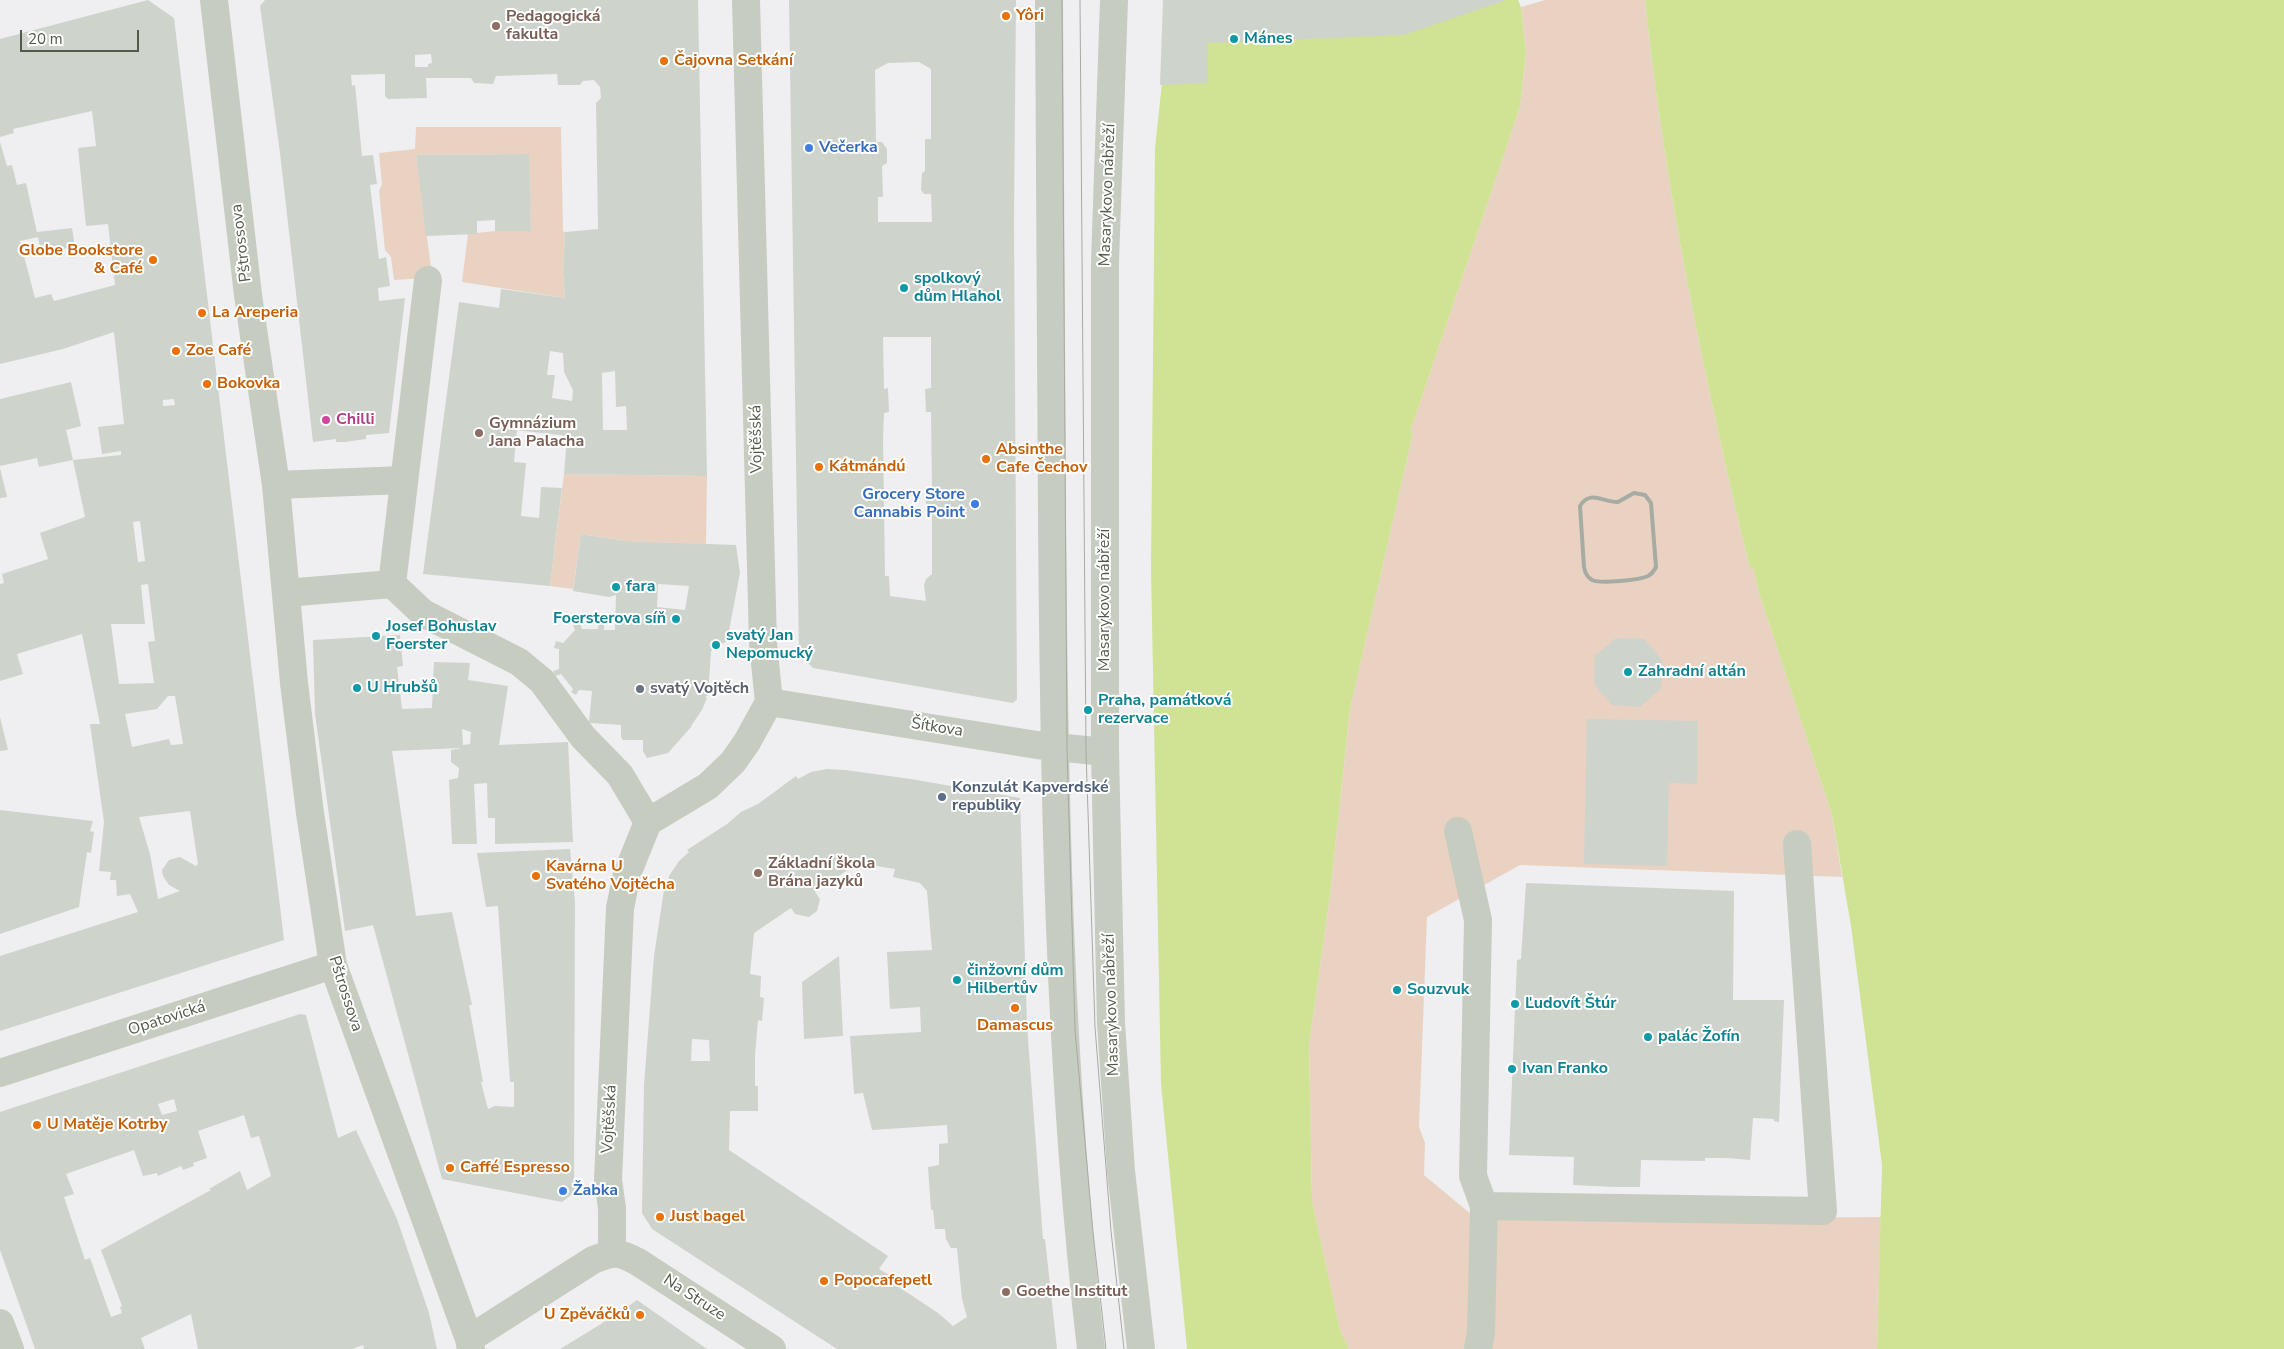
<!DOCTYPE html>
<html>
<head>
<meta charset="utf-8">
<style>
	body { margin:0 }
	#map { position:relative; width:2284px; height:1349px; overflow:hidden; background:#efeff1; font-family:"Nunito Sans",sans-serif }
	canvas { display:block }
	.scale { position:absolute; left:20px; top:30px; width:119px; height:22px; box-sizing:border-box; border:2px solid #525a49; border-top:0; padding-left:6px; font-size:15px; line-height:18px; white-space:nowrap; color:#525a49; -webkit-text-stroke:4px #fff; paint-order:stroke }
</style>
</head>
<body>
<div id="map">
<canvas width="2284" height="1349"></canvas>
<div class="scale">20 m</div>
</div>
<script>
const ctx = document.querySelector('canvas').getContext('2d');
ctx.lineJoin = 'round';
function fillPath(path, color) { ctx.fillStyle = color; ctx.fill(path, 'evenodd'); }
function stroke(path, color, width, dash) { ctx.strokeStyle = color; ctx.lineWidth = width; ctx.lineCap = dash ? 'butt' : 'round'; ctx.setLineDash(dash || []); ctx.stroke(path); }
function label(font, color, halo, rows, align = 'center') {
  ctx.font = font + ' "Nunito Sans",sans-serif'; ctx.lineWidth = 4; ctx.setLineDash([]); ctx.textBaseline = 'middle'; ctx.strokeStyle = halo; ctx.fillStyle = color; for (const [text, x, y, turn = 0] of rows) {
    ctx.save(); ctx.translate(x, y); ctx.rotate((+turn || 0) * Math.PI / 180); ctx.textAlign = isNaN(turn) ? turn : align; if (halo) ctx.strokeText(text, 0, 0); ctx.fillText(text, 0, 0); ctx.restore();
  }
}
fillPath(new Path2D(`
	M1545,0H1645C1665,192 1705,381 1750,569L1753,568L1759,593L1832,815L1842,877L1520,865L1427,917L1419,1127L1425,1143L1424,1175L1472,1215L1536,1220L1881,1217L1877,1349H1349L1340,1330L1312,1200L1309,1045L1330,895L1350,709L1413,433L1410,432L1520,107L1526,52L1521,7Z
	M416,127H561L563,231L565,232L563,273L565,298L462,282L468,234L495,231L531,230L528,154L416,155L431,267L428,278L394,280L391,257L385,250L379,191L382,184L379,153L415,149Z
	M564,474L707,476L706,544L625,541L581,534L573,589L550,586Z`), '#ead2c2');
fillPath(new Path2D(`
	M1171,0H1518L1521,7L1526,52L1520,107L1410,432L1413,433L1350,709L1330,895L1309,1045L1312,1200L1340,1330L1349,1349H1187L1161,1084L1151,570L1155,148Z
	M1645,0H2284V1349H1877L1882,1165L1851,926L1832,815L1759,593L1753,568L1750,569C1705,381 1665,192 1645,0Z`), '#d0e294');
fillPath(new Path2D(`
	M148,0L174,18L284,940L0,1031V956L138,912L130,894L117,896L116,880H110L111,872L99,871L104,822L90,724H100L82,634L17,654L23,674L0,681V584L4,583L2,574L48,559L40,533L85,517L73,460L121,455V451L102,454L98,427L124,424L114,332L63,349L0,364V142L7,166L12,165L17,185L26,183L38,237L20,241L35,298L51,294L54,301L115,285L108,224L86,226L78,148L96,146L92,111L13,129L14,133L0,137V39ZM174,399L175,405L163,406V400ZM140,521L145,561L138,562L133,522ZM148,584L155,641L148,642L154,683L119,684L111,624H145L141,585ZM168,696H175L183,744L171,745L169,739L132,747L125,714L157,709ZM190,811L198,864L196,866L180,857L169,860L162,870L163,876L169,885L180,891L158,899L150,854L139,817Z
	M265,0H698L707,476L564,474L567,436L517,430L514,462L526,463L521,516L539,518L541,487L562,488L550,586L423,574L459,302L499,308L501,289L565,298L563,273L565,232L598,229L596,103L601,98L600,87L594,80L583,81L580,85H558L557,74L496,76L493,84L474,83L471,78H426L427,98L388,99L385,96V74L351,75L352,86L355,85L362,156L373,155L377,184L370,185L379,259L386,257L390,286L378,288L379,301L405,298L389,433L366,435V439L345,442H336V439L313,442L280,153L260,6ZM431,54L432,63L428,64V67H415V55ZM550,351L563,353L564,372L573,390L572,401L552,398L555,375H547ZM615,371L616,407L626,406L627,430H603L602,373Z
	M789,0H1016L1014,221L1017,699L1013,703L813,668L799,654ZM919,62L931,69V139H925V171L922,173L921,190L924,194H931L932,222H878V197H883L882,166L887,163V149L882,142H876L875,70L888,63ZM883,337H931V388L925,389L926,412H931L932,490H926V513H932V574L926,579L924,585L926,601L890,596L889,576H885L883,439L884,413L889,412L888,388L884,389Z
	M1163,0H1506L1404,35L1207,43L1208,83L1160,85Z
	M529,154L531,231H495V220L477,221V234L426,236L416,155Z
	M72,228L75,247L41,252L37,232Z
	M71,382L81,426L66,430L73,460L39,467L37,458L0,466V399Z
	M0,468L7,497L0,498Z
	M581,534L625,541L736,545L740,573L727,641L711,651L708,695L705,697L707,698L702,710L691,726H692L668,753L647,758L643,751V740H623L621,737V725L591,723L589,722L592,691L579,690L576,695L571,692L573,689L561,674L555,676L553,671L559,669V649L554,648L556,641L563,643L575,630L573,625L580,623L582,629H598L599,624H604V630H615L616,595L609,597L573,591ZM658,584L689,586L685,610L657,607Z
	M400,635L403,666L397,667L402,709L432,708L434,662L470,663L468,680L508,686L499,745L568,742L573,842L495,844V818H488L487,783L474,784L477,844H452L449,780L458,778L459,768L451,762V750L461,748L392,751L416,916L452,912L472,1005H469L483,1082H481L488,1109L495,1106L514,1107V1082H510L498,906L486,907L477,853L570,849L575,902L574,1193L562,1202L442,1179L373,925L345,931L315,714L313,640ZM462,729L471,732L470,744L463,745Z
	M1616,638L1644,639L1662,660L1661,688L1640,707L1612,705L1594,684L1595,656Z
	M0,717L8,750L0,751Z
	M1587,719L1698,721L1697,784L1669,783L1667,866L1584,864Z
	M827,769L845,770L911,779L1020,798L1027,1025L1043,1239H1045L1057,1349H837L652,1229L642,1213L644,1085L654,956L664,890H667L669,876L679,861L689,852L687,850L727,824L741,812L758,804L796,776L798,779L811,772ZM858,863L895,869L893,877L920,883L927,891L932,950L887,952L890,1009L920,1007L921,1032L850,1036L854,1094L863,1093L872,1130L947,1125L948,1143L939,1144V1165L928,1167L931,1210H933L935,1229H945L946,1239L951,1248H957L962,1299L967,1317L953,1326L938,1313L896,1285L899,1281L879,1269L888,1256L729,1150L730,1111H758V1086H755V1055L758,1020L762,1021L764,998L760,997L761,976L750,974L754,933L791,908L795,914L809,917L817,911L820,899L815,892ZM692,1039L709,1040L710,1061H691Z
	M0,810L93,821L90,831L94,832L91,853L87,852L79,907L0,934Z
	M1526,883L1734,891L1733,1000H1784L1779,1122L1774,1121V1119L1753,1118L1750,1160L1727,1158H1705V1161L1641,1160L1640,1187H1614L1573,1185L1574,1157L1509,1155L1517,960L1521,959Z
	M839,956L843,1036L804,1039L802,982Z
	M300,1014L306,1015L338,1138L356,1130L397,1219L429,1313L437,1349H364L363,1345L352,1349H198L191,1314L141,1338L145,1349H35L0,1250V1112ZM174,1099L177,1111L162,1115L158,1104ZM244,1115L251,1138L259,1136L271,1176L247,1190L240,1171L209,1189L211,1190L101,1250L122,1306L120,1307L122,1313L111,1317L90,1258L85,1260L64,1197L74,1194L66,1174L134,1150L143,1176L157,1173L158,1176L181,1166L183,1170L194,1166L193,1163L207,1158L198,1131Z
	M637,1300L707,1349H560L614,1316Z`), '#ced3cc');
stroke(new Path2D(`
	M214,0L248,295L276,485L294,683L310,813L333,965L469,1339L471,1349
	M1049,0C1050,172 1051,344 1052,516C1054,794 1059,1073 1091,1349
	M1114,0L1105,262V752L1111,1023L1121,1171L1141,1349
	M428,280L392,584L423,613L519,662L542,681L583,737L620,775L648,822
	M276,485L403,480
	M286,593L392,584
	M769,702L1037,745L1105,752
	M1458,831L1478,920L1473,1176L1484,1206
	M0,1073L333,965
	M612,1253V1208L608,1180L620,908L627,874L648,822L708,786L733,762L747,742L769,702L763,643L746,0
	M0,1323L10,1349
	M469,1339L593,1260C614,1252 618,1251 638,1262L772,1349
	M1478,1349L1481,1333L1484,1206L1823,1211L1797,844`), '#c6ccbf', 28);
stroke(new Path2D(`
	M1062,0L1067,748L1075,1030L1093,1232L1106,1349
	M1080,0L1086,751L1095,1027L1111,1231L1124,1349`), '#a6aba3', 1);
stroke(new Path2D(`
	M1634,493L1645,495L1651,503L1656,567C1654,571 1652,574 1648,576C1640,580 1600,584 1592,580C1587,577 1585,573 1584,567L1580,506C1590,489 1604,503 1618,502Z`), '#a6aba3', 4);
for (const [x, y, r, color] of [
	[1006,16,5,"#e8710a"],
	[496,26,5,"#8d6e63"],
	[1234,39,5,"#0f9aa8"],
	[664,61,5,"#e8710a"],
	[809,148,5,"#3f7fe0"],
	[153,260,5,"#e8710a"],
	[904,288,5,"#0f9aa8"],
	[202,313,5,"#e8710a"],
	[176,351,5,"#e8710a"],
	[207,384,5,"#e8710a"],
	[326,420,5,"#d1479c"],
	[479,433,5,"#8d6e63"],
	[986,459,5,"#e8710a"],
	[819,467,5,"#e8710a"],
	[975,504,5,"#3f7fe0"],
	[616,587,5,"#0f9aa8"],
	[676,619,5,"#0f9aa8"],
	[376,636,5,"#0f9aa8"],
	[716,645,5,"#0f9aa8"],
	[1628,672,5,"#0f9aa8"],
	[357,688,5,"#0f9aa8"],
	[640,689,5,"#6b7280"],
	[1088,710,5,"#0f9aa8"],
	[942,797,5,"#5c6f8a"],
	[758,873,5,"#8d6e63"],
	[536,876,5,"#e8710a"],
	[957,980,5,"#0f9aa8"],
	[1397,990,5,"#0f9aa8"],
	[1515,1004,5,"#0f9aa8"],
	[1015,1008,5,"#e8710a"],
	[1648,1037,5,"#0f9aa8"],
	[1512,1069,5,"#0f9aa8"],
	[37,1125,5,"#e8710a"],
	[450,1168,5,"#e8710a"],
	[563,1191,5,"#3f7fe0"],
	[660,1217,5,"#e8710a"],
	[824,1281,5,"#e8710a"],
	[1006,1292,5,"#8d6e63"],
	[640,1315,5,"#e8710a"]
]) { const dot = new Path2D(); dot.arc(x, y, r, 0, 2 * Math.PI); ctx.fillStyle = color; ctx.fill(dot); stroke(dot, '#fff', 2); }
label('bold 16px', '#c56008', '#fff', [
	["Yôri",1016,16],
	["Čajovna Setkání",674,61],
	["Globe Bookstore",143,251,"right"],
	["& Café",143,269,"right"],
	["La Areperia",212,313],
	["Zoe Café",186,351],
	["Bokovka",217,384],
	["Absinthe",996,450],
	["Cafe Čechov",996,468],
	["Kátmándú",829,467],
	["Kavárna U",546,867],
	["Svatého Vojtěcha",546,885],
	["Damascus",1015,1026,"center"],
	["U Matěje Kotrby",47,1125],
	["Caffé Espresso",460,1168],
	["Just bagel",670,1217],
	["Popocafepetl",834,1281],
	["U Zpěváčků",630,1315,"right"]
], 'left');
label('bold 16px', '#785e54', '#fff', [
	["Pedagogická",506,17],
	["fakulta",506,35],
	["Gymnázium",489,424],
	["Jana Palacha",489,442],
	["Základní škola",768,864],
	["Brána jazyků",768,882],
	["Goethe Institut",1016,1292]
], 'left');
label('bold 16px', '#0d838f', '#fff', [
	["Mánes",1244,39],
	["spolkový",914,279],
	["dům Hlahol",914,297],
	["fara",626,587],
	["Foersterova síň",666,619,"right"],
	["Josef Bohuslav",386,627],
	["Foerster",386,645],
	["svatý Jan",726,636],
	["Nepomucký",726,654],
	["Zahradní altán",1638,672],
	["U Hrubšů",367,688],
	["Praha, památková",1098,701],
	["rezervace",1098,719],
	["činžovní dům",967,971],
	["Hilbertův",967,989],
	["Souzvuk",1407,990],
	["Ľudovít Štúr",1525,1004],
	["palác Žofín",1658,1037],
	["Ivan Franko",1522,1069]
], 'left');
label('bold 16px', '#366cbe', '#fff', [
	["Večerka",819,148],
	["Grocery Store",965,495,"right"],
	["Cannabis Point",965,513,"right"],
	["Žabka",573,1191]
], 'left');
label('16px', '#525a49', '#fff', [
	["Masarykovo nábřeží",1108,195,-88],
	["Pštrossova",242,243,-97],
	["Vojtěšská",757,439,-91],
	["Masarykovo nábřeží",1105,600,-90],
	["Šítkova",937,728,9],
	["Pštrossova",345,994,72],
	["Masarykovo nábřeží",1112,1005,-92],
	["Opatovická",167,1019,-18],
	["Vojtěšská",610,1119,-87],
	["Na Struze",694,1298,33]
]);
label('bold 16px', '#b23c85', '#fff', [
	["Chilli",336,420]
], 'left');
label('bold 16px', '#5b616d', '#fff', [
	["svatý Vojtěch",650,689]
], 'left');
label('bold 16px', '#4e5e75', '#fff', [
	["Konzulát Kapverdské",952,788],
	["republiky",952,806]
], 'left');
</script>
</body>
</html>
